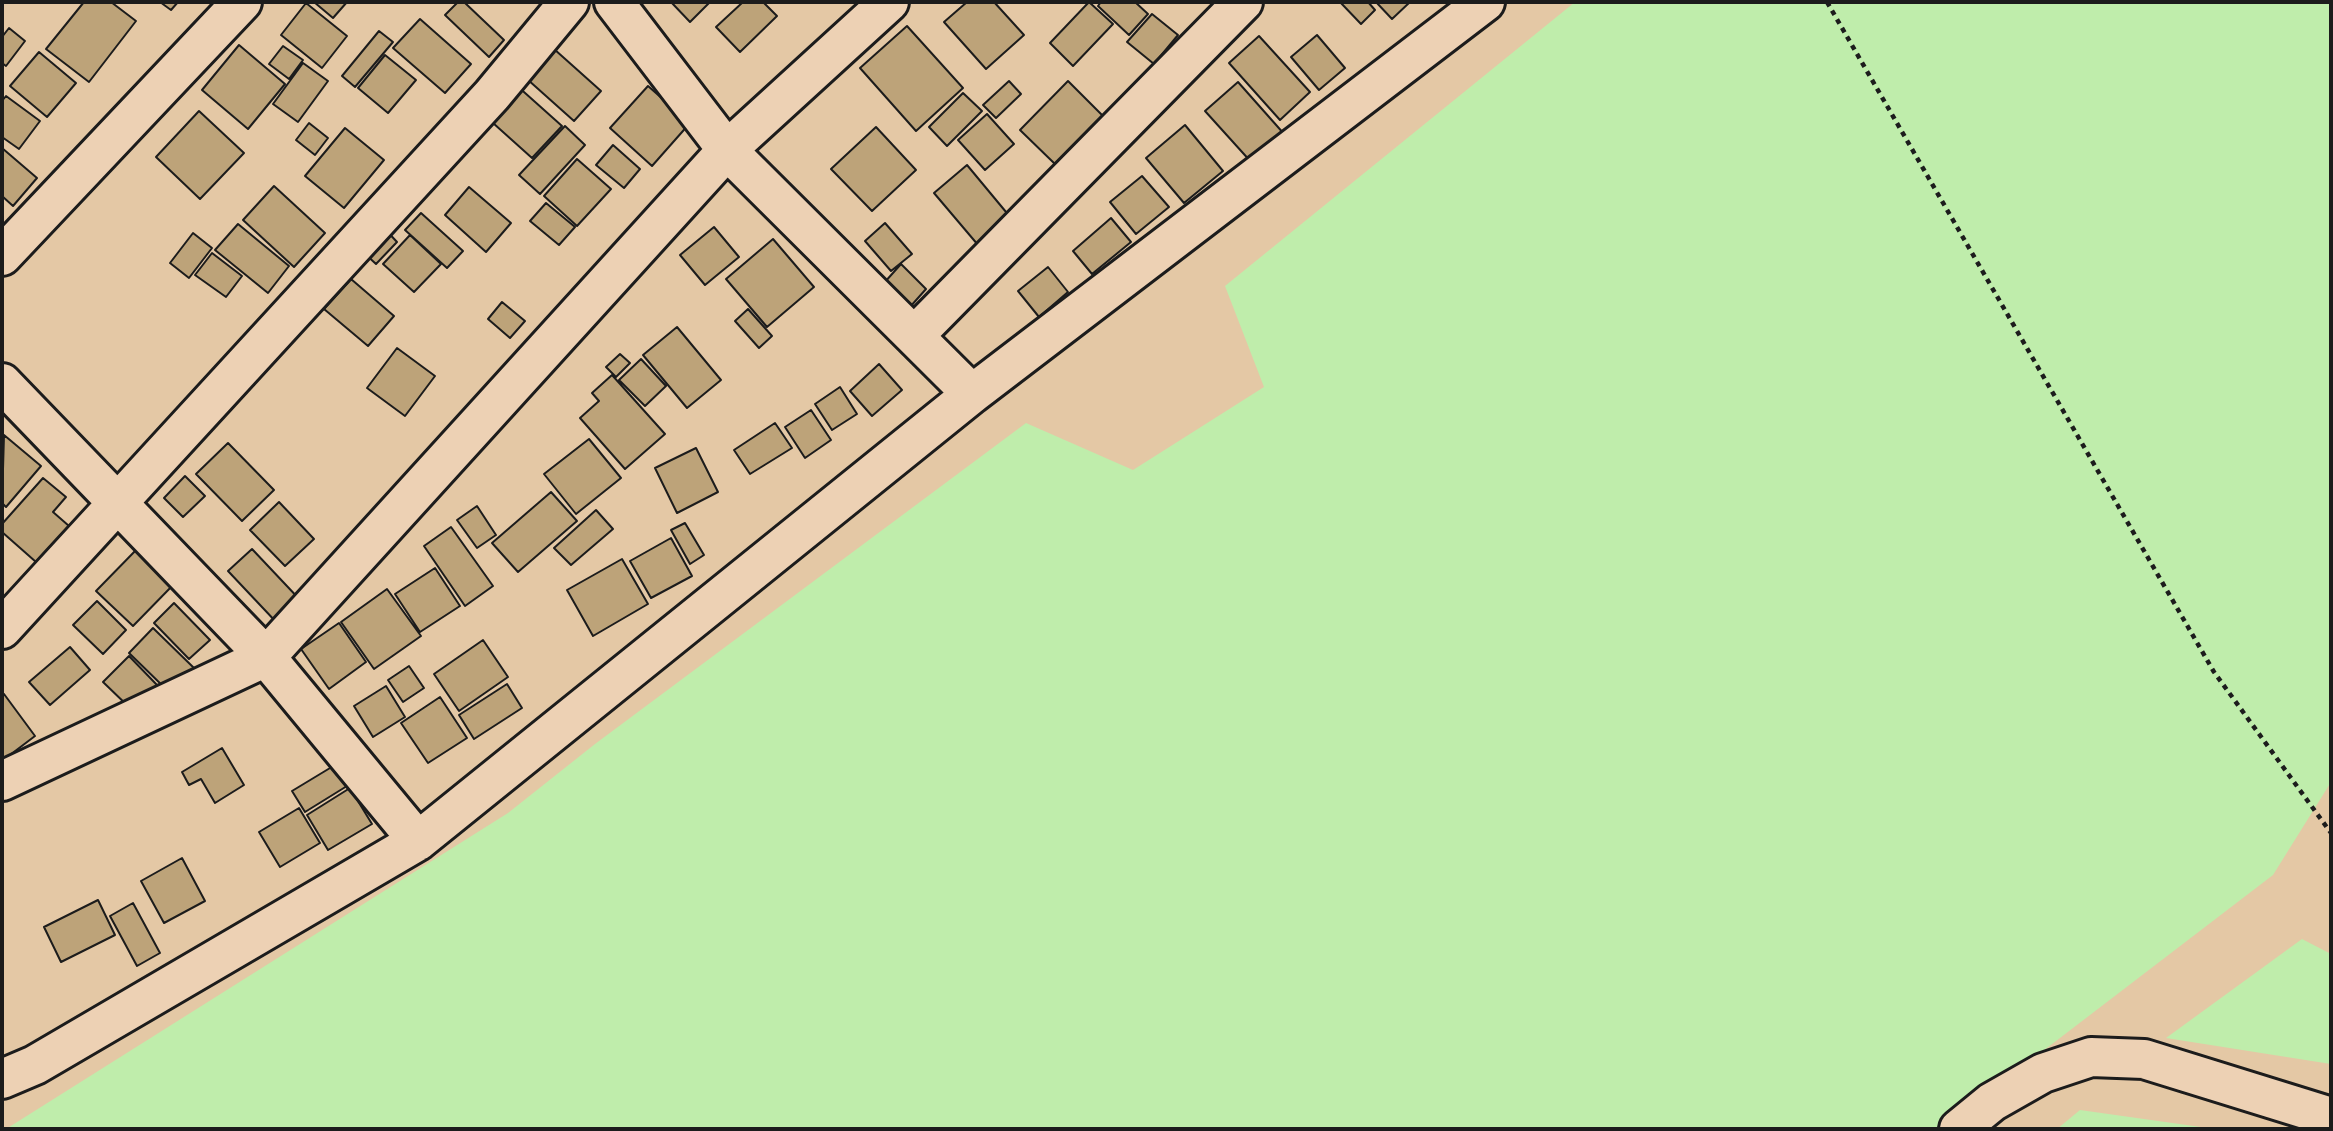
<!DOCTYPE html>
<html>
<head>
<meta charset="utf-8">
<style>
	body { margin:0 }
	#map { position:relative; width:2333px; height:1131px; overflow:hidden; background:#e4c8a5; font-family:"Playpen Sans",sans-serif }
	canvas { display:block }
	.frame { position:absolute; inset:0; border:4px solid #1c1c1c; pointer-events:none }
</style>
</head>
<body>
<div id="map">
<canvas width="2333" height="1131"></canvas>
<div class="frame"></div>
</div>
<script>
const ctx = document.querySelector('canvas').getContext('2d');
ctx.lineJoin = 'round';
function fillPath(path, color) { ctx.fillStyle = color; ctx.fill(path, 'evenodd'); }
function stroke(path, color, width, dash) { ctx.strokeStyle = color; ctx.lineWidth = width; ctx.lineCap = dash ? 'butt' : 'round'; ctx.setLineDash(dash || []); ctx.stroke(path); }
fillPath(new Path2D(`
	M1575,2H2331V782L2273,875L1941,1129H6L508,813L595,744L1026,423L1133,470L1264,387L1225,286Z
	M2302,939L2331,954V1064L2166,1038Z
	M2080,1110L2215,1129H2057Z`), '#bfedab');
const building = new Path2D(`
	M84,2H111L136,21L89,82L46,49Z
	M160,2H178L171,10Z
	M314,2H347L333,18Z
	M458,2H464L504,40L489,57L445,15Z
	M671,2H710L690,22Z
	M743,2H763L777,16L740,52L716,27Z
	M967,2H994L1024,35L986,69L944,22Z
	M1089,2L1113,24L1073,66L1050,43Z
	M1101,2H1135L1148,14L1129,35L1098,6Z
	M1340,2H1368L1375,10L1361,24Z
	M1376,2H1410L1392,19Z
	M306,3L347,36L322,68L281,35Z
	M1152,14L1178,35L1154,64L1127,42Z
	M420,19L471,64L445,93L393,48Z
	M907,26L963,88L916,131L860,68Z
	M9,28L25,41L6,66L2,63V37Z
	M379,31L393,42L355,87L342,76Z
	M1317,35L1345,68L1319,90L1291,57Z
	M1259,36L1310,92L1280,120L1229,63Z
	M239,45L285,84L248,129L202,90Z
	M283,46L303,60L289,79L269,64Z
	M554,49L601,91L574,121L527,79Z
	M39,52L76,83L47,117L10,86Z
	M385,55L416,80L388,113L358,88Z
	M303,63L328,81L298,122L273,104Z
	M1009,81L1021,94L996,118L983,105Z
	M1068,81L1103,116L1056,165L1020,130Z
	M1238,82L1285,135L1252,163L1205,111Z
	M515,84L562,126L532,158L493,123L505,110L497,103Z
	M648,86L690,123L652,166L610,128Z
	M963,93L982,111L947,146L929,127Z
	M6,96L40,121L19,149L2,137V101Z
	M199,111L244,153L200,199L156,157Z
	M987,114L1014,144L985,170L958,140Z
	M309,123L328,138L315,155L296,140Z
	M1185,125L1223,171L1184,203L1146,158Z
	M565,126L585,145L540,194L519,175Z
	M876,127L916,170L872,211L831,169Z
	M345,128L384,160L344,208L305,176Z
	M613,145L640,169L624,188L596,165Z
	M2,148L37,178L13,206L2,196Z
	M577,159L611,189L577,226L544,196Z
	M967,165L1016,224L984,252L934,193Z
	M1142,176L1169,207L1136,234L1110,202Z
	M274,186L325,233L294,267L243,220Z
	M469,187L511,223L486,252L445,215Z
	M546,203L575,227L559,245L530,221Z
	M421,213L463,251L447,268L405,230Z
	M1111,218L1131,242L1092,274L1073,251Z
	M885,223L912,254L891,271L865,241Z
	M238,224L289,266L268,293L215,250Z
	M714,227L739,257L705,285L680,255Z
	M384,228L397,242L376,264L362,251Z
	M193,233L212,248L189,278L170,263Z
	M410,235L441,264L414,292L383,264Z
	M773,239L814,287L767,327L726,279Z
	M212,253L242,276L226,297L195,275Z
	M901,264L926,289L910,307L884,283Z
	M1048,267L1068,292L1039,317L1018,291Z
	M351,279L394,316L368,346L324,309Z
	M502,302L525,321L510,338L488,319Z
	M748,309L772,336L759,348L735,321Z
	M677,327L721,380L687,408L643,355Z
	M397,348L435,376L405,416L367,388Z
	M620,354L630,363L616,377L606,367Z
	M641,359L666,386L645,406L619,380Z
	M879,364L902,390L872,416L850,391Z
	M612,375L665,434L625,469L580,418L599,401L592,393Z
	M840,387L857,414L832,430L815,404Z
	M811,410L831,440L805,458L785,427Z
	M775,423L792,448L750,474L734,450Z
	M4,435L41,466L6,507L2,503Z
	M589,439L621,478L576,514L544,474Z
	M228,443L274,490L242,521L196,474Z
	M696,448L718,492L677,513L655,468Z
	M185,476L205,496L183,517L164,498Z
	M43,478L66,497L53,512L69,526L36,562L2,532V524Z
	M551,492L577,521L518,572L492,543Z
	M279,502L314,539L285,566L250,530Z
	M477,506L496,535L477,548L457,520Z
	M596,510L613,529L571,565L554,548Z
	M685,523L704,555L690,564L671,530Z
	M451,527L493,586L465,606L424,546Z
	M671,538L692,576L651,598L630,561Z
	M138,548L175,583L133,626L96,591Z
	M252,549L302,602L278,624L228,571Z
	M622,559L648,604L593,636L567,590Z
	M435,568L460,606L420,632L395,594Z
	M387,589L421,636L374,669L341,622Z
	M97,601L126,630L103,654L73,625Z
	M174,603L210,640L189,659L154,623Z
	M339,623L366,662L329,689L301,649Z
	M153,628L194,668L169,692L129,653Z
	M483,640L508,677L459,711L434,674Z
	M70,647L90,670L50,705L29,682Z
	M129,656L157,685L132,710L103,682Z
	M409,666L424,688L403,702L388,680Z
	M507,684L522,708L474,739L459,715Z
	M386,686L405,717L373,737L354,706Z
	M4,694L35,736L2,761V696Z
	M440,697L467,738L428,763L401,723Z
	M222,748L244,785L215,803L201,779L189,785L182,772Z
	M335,765L347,786L305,812L292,791Z
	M350,788L372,824L328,850L307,815Z
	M299,808L320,843L280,867L259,832Z
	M182,858L205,901L164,923L141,881Z
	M98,900L115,935L61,962L44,927Z
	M133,903L160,953L137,966L110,916Z`);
fillPath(building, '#bda379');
stroke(building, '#1c1c1c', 2);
const street = new Path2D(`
	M614,2L727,150L972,394
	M2,256L242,2
	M914,336L1243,2
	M2,383L266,657L418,841
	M2,629L492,95L569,2
	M2,781L266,657L727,150L889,2
	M2,1079L35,1065L418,841L972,394L1485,2`);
const secondary = new Path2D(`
	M1959,1129L1992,1102L2043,1073L2091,1057L2144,1059L2331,1117`);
stroke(street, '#1c1c1c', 44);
stroke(secondary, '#1c1c1c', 44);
stroke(new Path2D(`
	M1827,2L2214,672L2331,833`), '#1c1c1c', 4.5, [5, 5]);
stroke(street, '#edd1b4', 38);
stroke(secondary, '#edd1b4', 38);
</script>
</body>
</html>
